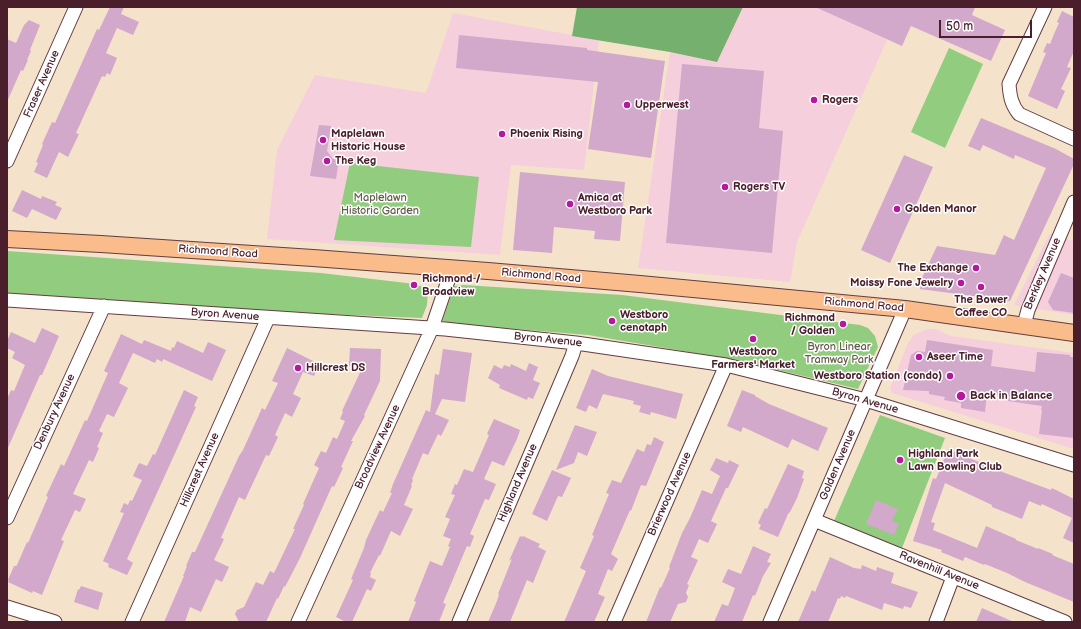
<!DOCTYPE html>
<html>
<head>
<meta charset="utf-8">
<style>
	body { margin:0 }
	#map { position:relative; width:1081px; height:629px; overflow:hidden; background:#f4e3ca; font-family:"Balsamiq Sans",sans-serif }
	canvas { display:block }
	.frame { position:absolute; inset:0; border:8px solid #4a1f2b; pointer-events:none }
	.scale { position:absolute; left:939px; top:20px; width:93px; height:18px; box-sizing:border-box; border:2px solid #4a1f2b; border-top:0; padding-left:5px; font-size:12px; line-height:14px; white-space:nowrap; color:#4a1f2b; -webkit-text-stroke:3px #fff; paint-order:stroke }
</style>
</head>
<body>
<div id="map">
<canvas width="1081" height="629"></canvas>
<div class="frame"></div>
<div class="scale">50 m</div>
</div>
<script>
const ctx = document.querySelector('canvas').getContext('2d');
ctx.lineJoin = 'round';
function fillPath(path, color) { ctx.fillStyle = color; ctx.fill(path, 'evenodd'); }
function stroke(path, color, width, dash) { ctx.strokeStyle = color; ctx.lineWidth = width; ctx.lineCap = dash ? 'butt' : 'round'; ctx.setLineDash(dash || []); ctx.stroke(path); }
function label(font, color, halo, rows, align = 'center') {
  ctx.font = font + ' "Balsamiq Sans",sans-serif'; ctx.lineWidth = 3; ctx.setLineDash([]); ctx.textBaseline = 'middle'; ctx.strokeStyle = halo; ctx.fillStyle = color; for (const [text, x, y, turn = 0] of rows) {
    ctx.save(); ctx.translate(x, y); ctx.rotate((+turn || 0) * Math.PI / 180); ctx.textAlign = isNaN(turn) ? turn : align; if (halo) ctx.strokeText(text, 0, 0); ctx.fillText(text, 0, 0); ctx.restore();
  }
}
fillPath(new Path2D(`
	M743,7H815L887,40L797,242L790,282L638,268L670,52L717,62Z
	M453,13L599,40L584,170L511,165L500,255L267,239L277,150L315,75L426,93Z
	M1050,233L1074,241V315L1014,305Z
	M927,329H936L951,336L1074,353V449L892,393L890,388L907,345L914,335Z`), '#f5cfdb');
fillPath(new Path2D(`
	M949,48L983,64L945,148L911,132Z
	M350,163L479,177L471,247L334,240Z
	M7,251L321,273L415,284L428,289L427,305L422,318L275,312L7,294Z
	M464,285L622,295L860,325L868,328L875,336L878,347L858,389L736,360L588,335L442,323L454,286Z
	M880,415L945,438L902,548L834,521Z`), '#92cc7f');
fillPath(new Path2D(`
	M577,7H743L717,62L670,52L572,36Z`), '#75b06e');
fillPath(new Path2D(`
	M110,7H124L121,14L139,22L133,35L117,28L106,53L117,58L110,75L107,73L105,77L102,76L76,133L79,134L68,157L59,152L47,178L34,172L38,163L36,162L43,145L42,144L52,122L55,123L97,29L99,30Z
	M815,7H975L972,15L1005,30L991,61L911,26L902,46Z
	M1062,11L1074,17V51L1067,67L1071,68L1061,89L1065,91L1057,109L1028,96L1046,53L1043,52L1047,43L1050,44L1054,34L1059,23L1057,22Z
	M29,20L40,25L30,50L31,51L27,60H28L23,71L21,70L7,102V39L16,43L24,25Z
	M459,35L587,48V50L665,61L651,158L588,149L598,82L456,68Z
	M682,64L764,71L759,128L783,131L772,253L666,243Z
	M981,118L1056,149L1074,159V164L1010,301L920,289L921,280L937,246L995,255L1004,235L1014,240L1046,168L1015,155L1014,159L983,145L980,151L968,146Z
	M319,125L331,126L327,151L333,159L339,160L336,179L310,176Z
	M904,155L933,167L890,263L861,250Z
	M520,172L625,182L620,241L594,239L595,231L554,227L552,253L513,250Z
	M22,190L41,199L42,196L57,202L55,205L62,208L56,220L32,209L27,218L12,211Z
	M1061,273L1074,278V313L1053,310L1048,302Z
	M42,328L59,336L42,375H40L7,450V399L11,390L14,391L25,365L12,358L15,352L7,348V341L11,332L35,343Z
	M121,334L142,344L144,340L171,351L172,347L174,348L177,341L203,353L208,342L226,350L212,381L163,359L162,362L157,359L155,363L133,353L119,383L128,388L114,417L107,414L99,431L103,433L97,447L99,448L93,462L89,460L73,494L86,499L80,512L75,510L61,540L64,541L42,595L33,591L32,593L8,582L9,581L8,580L14,566H16L17,565L27,542L28,543L48,497L46,496L61,464L64,466L85,420L87,421L108,373L104,371Z
	M927,340L993,350L991,366L1035,372L1037,352L1070,355V357H1074V438L1039,434L1042,410H1041L1042,406L1008,401L1009,396L987,393L985,412L961,408V403L944,400L945,397L929,394V391L903,390L911,355L917,351L925,352Z
	M287,348L319,364L314,376L303,372L293,394L301,398L292,417L285,413L275,435L278,437L269,456L266,455L245,500L239,497L221,538L224,539L214,560L229,567L222,582L216,579L201,612L190,607L185,622H164L184,576H183L187,566H186L192,552H195L239,456L243,450L262,408L265,410L278,383L272,381Z
	M350,348L381,349L380,381L364,415L365,416L351,441H353L341,467L343,468L334,487L332,486L300,558L285,587L284,586L278,599L277,598L266,622H239L235,614L237,610L244,607L256,582L263,585L270,571L274,573L295,529H293L304,505L303,504L319,468L314,465L321,451L326,453L333,437L337,439L345,421L340,419L343,412L342,411L363,366H349Z
	M443,349L472,353L465,402L442,399L435,414L449,420L441,436L438,434L428,455L423,453L412,479L413,480L411,485L412,486L404,505L413,509L400,536L391,531L380,556L379,555L370,573H371L370,577L376,580L371,591L367,589L352,622H346L336,617L353,580L351,579L364,548L366,540L380,510L383,512L392,493H390L393,484L426,410L430,412L435,374L439,375Z
	M529,363L538,367L533,380L540,383L533,399L528,397L527,400L499,388L500,385L488,378L494,365L502,369L504,365L510,367L511,364L526,371Z
	M592,369L608,376L683,394L676,419L651,412L650,415L639,412L641,406L633,404L634,401L603,394L597,409L589,405L586,412L576,408Z
	M184,390L198,397L194,406L196,407L127,559L133,563L127,575L108,567L109,564L103,561L124,513L120,512L124,503L128,505L130,500L132,501L142,480L133,476L139,463L147,466L153,454L155,455Z
	M742,390L755,395V396L769,404L828,428L818,451L792,439L788,448L743,427L741,432L727,426Z
	M494,419L520,430L517,439L504,466L492,461L484,479L496,484L489,500L485,499L470,534L474,536L470,547L467,546L445,598L443,603L446,604L439,622H408L416,602L414,601L430,561L442,566L450,547L448,546L451,539L443,536L450,519L445,517L455,495L451,494L455,484L457,485L464,469L473,472L489,435L487,434Z
	M575,425L597,432L587,456L578,452L574,463L556,470Z
	M654,437L664,442L646,486L641,485L631,511L630,510L611,554L618,559L612,571L608,569L598,594L605,597L594,622H564L586,571L580,568L594,536L592,535L609,494L606,493L612,480L621,483L637,449L644,452L647,444L651,445Z
	M948,449L1005,473L1051,490L1052,488L1074,499V543L1063,538L1072,518L1042,504L1041,506L1029,501L1022,519L992,507V505L945,483L931,522L935,523L933,530L977,548L986,526L1016,539V540L1038,549V548L1053,554L1052,555L1074,564V602L1025,582L1007,573L985,564L984,565L965,557L963,561L941,552L942,550L913,541L933,478L936,479Z
	M716,458L728,463L729,460L739,465L728,488H726L711,521L717,524L708,543L699,539L691,557L698,560L687,584L689,585L686,593L688,597L686,602L678,604L670,622H646L660,587L661,588L670,568L669,567L682,533L690,518L702,490L712,494L720,476L710,470Z
	M788,464L804,471L802,478L804,479L797,498L790,512L788,514L778,537L759,529L761,525L758,523L765,508L767,509Z
	M552,470L571,478L562,497L558,496L547,521L532,514Z
	M876,500L898,509L892,521L899,524L894,535L866,524Z
	M520,536L522,537L523,536L540,544L538,547L546,551L533,583L527,580L510,622H488L497,601L499,594H498L512,559L509,561Z
	M753,546L771,554L767,562L771,563L763,576L755,596L753,595L742,622H714L722,604L728,606L735,588L722,582L728,569L741,574Z
	M830,557L854,568L861,569L862,565L876,571L877,567L894,573L891,583L918,592L911,608L904,606L903,609L884,603L882,610L846,596L845,598L841,596L840,599L838,598L828,622H798L812,590L815,592Z
	M81,586L103,593L98,610L74,602L78,589L79,590Z
	M982,608L1014,622H976Z`), '#d2a8cb');
const minor = new Path2D(`
	M1045,7L1009,84C1010,96 1011,104 1019,114L1074,139
	M7,161L76,7
	M7,300L445,329L576,343L726,365L866,400L1074,465
	M1024,325L1028,310L1074,202
	M7,518L104,306
	M814,520L1065,622
	M7,607L55,622
	M132,622L268,318
	M298,622L432,328L452,269
	M459,622L572,356L576,343
	M614,622L726,365
	M770,622L905,309
	M936,622L953,577`);
const major = new Path2D(`
	M7,239L101,244L313,258L488,271L640,284L905,309L1074,333`);
stroke(minor, '#643c43', 15);
stroke(major, '#643c43', 18);
stroke(minor, '#fff', 13);
stroke(major, '#f9bc8a', 16);
for (const [x, y, r, color] of [
	[814,100,4,"#b5179e"],
	[627,105,4,"#b5179e"],
	[502,134,4,"#b5179e"],
	[323,140,4,"#b5179e"],
	[327,161,4,"#b5179e"],
	[725,187,4,"#b5179e"],
	[570,204,4,"#b5179e"],
	[897,209,4,"#b5179e"],
	[976,268,4,"#b5179e"],
	[961,283,4,"#b5179e"],
	[414,285,4,"#b5179e"],
	[981,287,4,"#b5179e"],
	[612,321,4,"#b5179e"],
	[843,324,4,"#b5179e"],
	[753,339,4,"#b5179e"],
	[919,357,4,"#b5179e"],
	[298,368,4,"#b5179e"],
	[950,376,4,"#b5179e"],
	[961,396,5,"#b5179e"],
	[900,460,4,"#b5179e"]
]) { const dot = new Path2D(); dot.arc(x, y, r, 0, 2 * Math.PI); ctx.fillStyle = color; ctx.fill(dot); stroke(dot, '#fff', 1.5); }
label('11px', '#4a1f2b', '#fff', [
	["Fraser Avenue",42,84,-66],
	["Richmond Road",218,252,4],
	["Berkley Avenue",1043,274,-67],
	["Richmond Road",541,276,5],
	["Richmond Road",864,305,5],
	["Byron Avenue",225,315,4],
	["Byron Avenue",548,340,6],
	["Byron Avenue",865,401,16],
	["Denbury Avenue",55,412,-65],
	["Broadview Avenue",378,447,-65],
	["Golden Avenue",838,465,-67],
	["Hillcrest Avenue",200,470,-66],
	["Highland Avenue",518,483,-67],
	["Brierwood Avenue",670,494,-66],
	["Ravenhill Avenue",939,571,22]
]);
label('bold 11px', '#4a1f2b', '#fff', [
	["Rogers",822,100],
	["Upperwest",635,105],
	["Maplelawn",331,134],
	["Historic House",331,147],
	["Phoenix Rising",510,134],
	["The Keg",335,161],
	["Rogers TV",733,187],
	["Amica at",578,198],
	["Westboro Park",578,211],
	["Golden Manor",905,209],
	["The Exchange",968,268,"right"],
	["Richmond /",422,279],
	["Broadview",422,292],
	["Moissy Fone Jewelry",953,283,"right"],
	["The Bower",981,300,"center"],
	["Coffee CO",981,313,"center"],
	["Westboro",620,315],
	["cenotaph",620,328],
	["Richmond",835,318,"right"],
	["/ Golden",835,331,"right"],
	["Westboro",753,352,"center"],
	["Farmers' Market",753,365,"center"],
	["Aseer Time",927,357],
	["Hillcrest DS",306,368],
	["Westboro Station (condo)",942,376,"right"],
	["Back in Balance",970,396],
	["Highland Park",908,454],
	["Lawn Bowling Club",908,467]
], 'left');
label('11px', '#635c48', '#fff', [
	["Maplelawn",380,198],
	["Historic Garden",380,211],
	["Byron Linear",839,347],
	["Tramway Park",839,360]
]);
</script>
</body>
</html>
